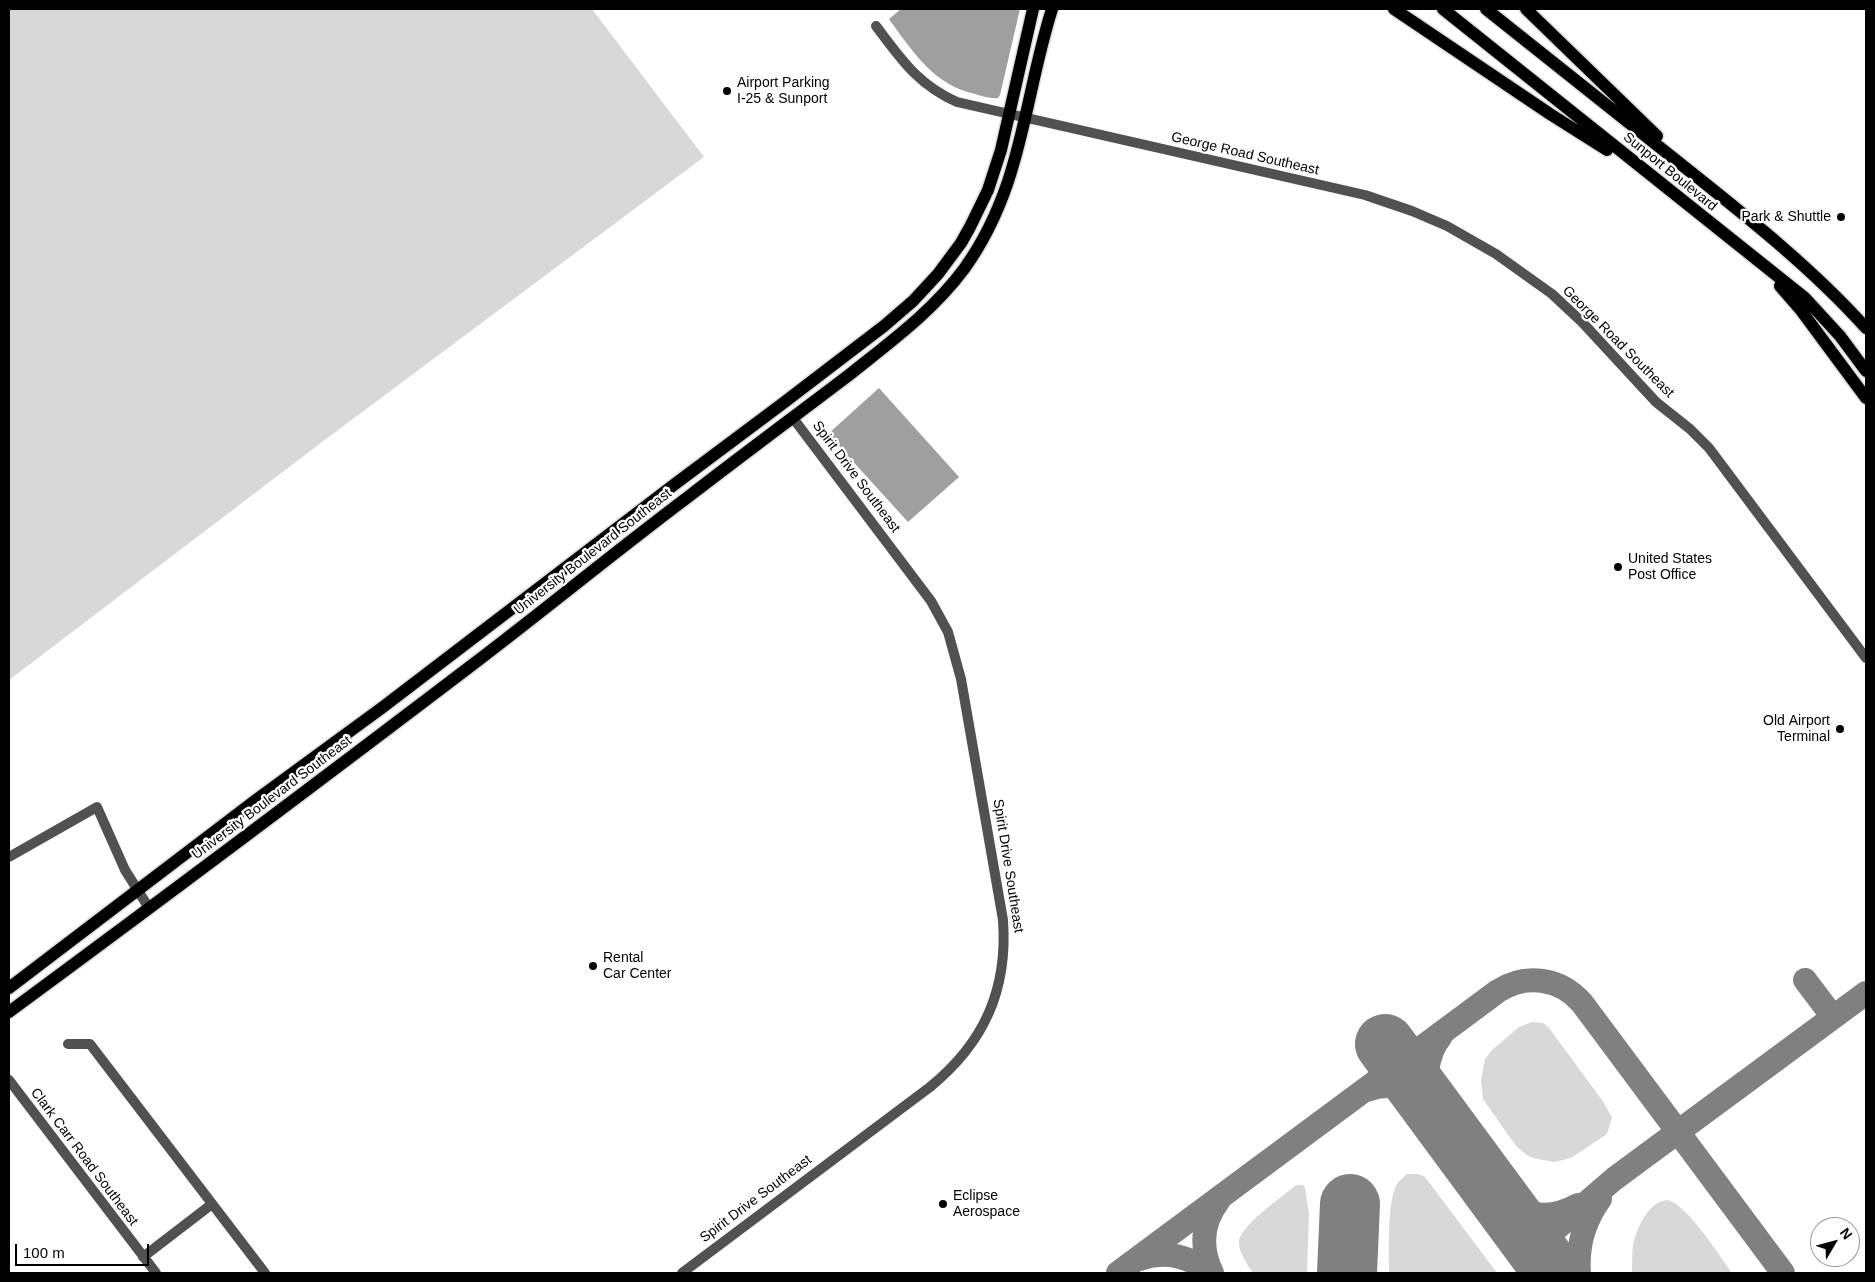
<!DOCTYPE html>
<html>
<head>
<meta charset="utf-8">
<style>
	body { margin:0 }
	#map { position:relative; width:1875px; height:1282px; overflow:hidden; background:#fff; font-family:Helvetica,sans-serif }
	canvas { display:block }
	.frame { position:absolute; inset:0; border:10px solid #000; pointer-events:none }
	.north { position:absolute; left:1810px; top:1217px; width:50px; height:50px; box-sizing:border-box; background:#fff; border:1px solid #999; border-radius:50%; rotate:53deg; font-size:14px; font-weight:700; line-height:20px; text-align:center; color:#000 }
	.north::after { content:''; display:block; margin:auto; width:18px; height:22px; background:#000; clip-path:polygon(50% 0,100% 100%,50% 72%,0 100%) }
	.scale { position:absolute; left:15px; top:1244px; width:134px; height:22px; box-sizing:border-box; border:2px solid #000; border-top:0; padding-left:6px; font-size:15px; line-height:18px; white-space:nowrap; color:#000; -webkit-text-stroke:4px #fff; paint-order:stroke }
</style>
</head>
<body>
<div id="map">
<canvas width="1875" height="1282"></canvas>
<div class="frame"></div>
<div class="north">N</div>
<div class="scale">100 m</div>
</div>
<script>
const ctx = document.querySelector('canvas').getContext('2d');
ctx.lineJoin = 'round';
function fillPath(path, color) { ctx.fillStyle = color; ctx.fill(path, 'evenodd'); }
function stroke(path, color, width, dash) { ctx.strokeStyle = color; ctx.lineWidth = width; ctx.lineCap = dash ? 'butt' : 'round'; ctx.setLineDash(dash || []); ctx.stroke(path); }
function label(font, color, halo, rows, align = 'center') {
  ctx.font = font + ' Helvetica,sans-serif'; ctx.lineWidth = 4.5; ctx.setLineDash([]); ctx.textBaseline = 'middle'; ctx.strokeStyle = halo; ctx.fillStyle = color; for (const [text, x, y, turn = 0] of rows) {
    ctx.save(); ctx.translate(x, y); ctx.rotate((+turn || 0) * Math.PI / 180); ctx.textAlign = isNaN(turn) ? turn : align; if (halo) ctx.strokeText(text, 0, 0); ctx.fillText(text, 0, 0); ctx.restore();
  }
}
fillPath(new Path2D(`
	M9,9H592L704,157L326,439L9,680Z
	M1532,1022L1543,1023L1549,1028L1602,1100L1612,1117L1607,1134L1571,1158L1554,1162L1538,1159L1528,1156L1516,1146L1483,1099L1481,1080L1485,1059L1492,1050L1519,1027Z
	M1407,1174H1419L1425,1177L1497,1273H1389C1389,1252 1387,1204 1396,1186C1398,1181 1403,1178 1407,1174Z
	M1299,1185H1303L1305,1188L1309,1214L1307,1273H1253C1247,1264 1238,1252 1239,1241C1241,1225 1282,1197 1295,1186Z
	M1668,1200C1689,1207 1718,1254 1732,1273H1632C1632,1264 1632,1254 1633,1245C1637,1228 1648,1201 1668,1200Z`), '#d8d8d8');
fillPath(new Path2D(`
	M901,9H1020L1000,95L998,98C990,99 982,96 975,94C934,85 914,53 891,22L889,19Z
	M879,388L959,477L908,522L828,434Z`), '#9f9f9f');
stroke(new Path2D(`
	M1805,980L1833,1017
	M1441,1036C1426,1054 1422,1087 1432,1109C1438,1121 1455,1140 1464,1152C1493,1190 1524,1235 1578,1205
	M1367,1090C1394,1080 1413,1090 1432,1109
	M1535,1247L1614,1179L1866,993
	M1140,1259C1165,1250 1190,1256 1210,1273
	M1118,1273L1498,991C1526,973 1560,978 1582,1003L1783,1273
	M1212,1273C1200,1248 1202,1222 1219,1200
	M1579,1273C1577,1246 1584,1221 1600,1199`), '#808080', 24);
stroke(new Path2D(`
	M1385,1044L1554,1273
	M1347,1273L1350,1204`), '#808080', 60);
const major = new Path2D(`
	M1394,9L1550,114L1607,150
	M1443,9L1805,298L1840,336L1866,371
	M1486,9C1551,61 1617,113 1682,165C1746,216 1811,267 1866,328
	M1526,9L1657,136
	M1780,286L1800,309L1866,398
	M9,988L256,800L383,707L675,484L782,404L884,326L913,301L938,274L961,243L970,227L988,190L1001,150L1033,9
	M9,1012C165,897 321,780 476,662C547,608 616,551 688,497C741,456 795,416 849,375C890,342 932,312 964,269C1023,187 1023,101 1052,9`);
stroke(major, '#dbdbdb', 15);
stroke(new Path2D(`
	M876,26C901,59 918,85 957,102L1365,195L1412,211L1447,226L1496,254L1552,294L1582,322L1656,402L1690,429L1709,448L1866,658
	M9,857L97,807L125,870L149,908
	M68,1044H90L265,1273
	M9,1080L156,1273
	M143,1257L212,1204
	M682,1273L930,1087C984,1043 1008,990 1003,920L961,679L948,632L931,601L793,418`), '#515151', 10);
stroke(major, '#000', 12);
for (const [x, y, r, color] of [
	[727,91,5,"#000"],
	[1841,217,5,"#000"],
	[1618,567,5,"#000"],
	[1840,729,5,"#000"],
	[593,966,5,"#000"],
	[943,1204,5,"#000"]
]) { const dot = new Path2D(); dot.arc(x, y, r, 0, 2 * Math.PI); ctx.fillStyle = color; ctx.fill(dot); stroke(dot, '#fff', 2); }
label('14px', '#000', '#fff', [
	["Airport Parking",737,83],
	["I-25 & Sunport",737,99],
	["Park & Shuttle",1831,217,"right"],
	["United States",1628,559],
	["Post Office",1628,575],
	["Old Airport",1830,721,"right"],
	["Terminal",1830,737,"right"],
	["Rental",603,958],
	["Car Center",603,974],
	["Eclipse",953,1196],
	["Aerospace",953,1212]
], 'left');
label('14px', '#000', '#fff', [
	["George Road Southeast",1245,154,13],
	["Sunport Boulevard",1670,172,39],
	["George Road Southeast",1618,342,45],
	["Spirit Drive Southeast",856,477,53],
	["University Boulevard Southeast",593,552,-38],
	["University Boulevard Southeast",272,798,-37],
	["Spirit Drive Southeast",1008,866,81],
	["Clark Carr Road Southeast",84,1157,53],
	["Spirit Drive Southeast",756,1199,-37]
]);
</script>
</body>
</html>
